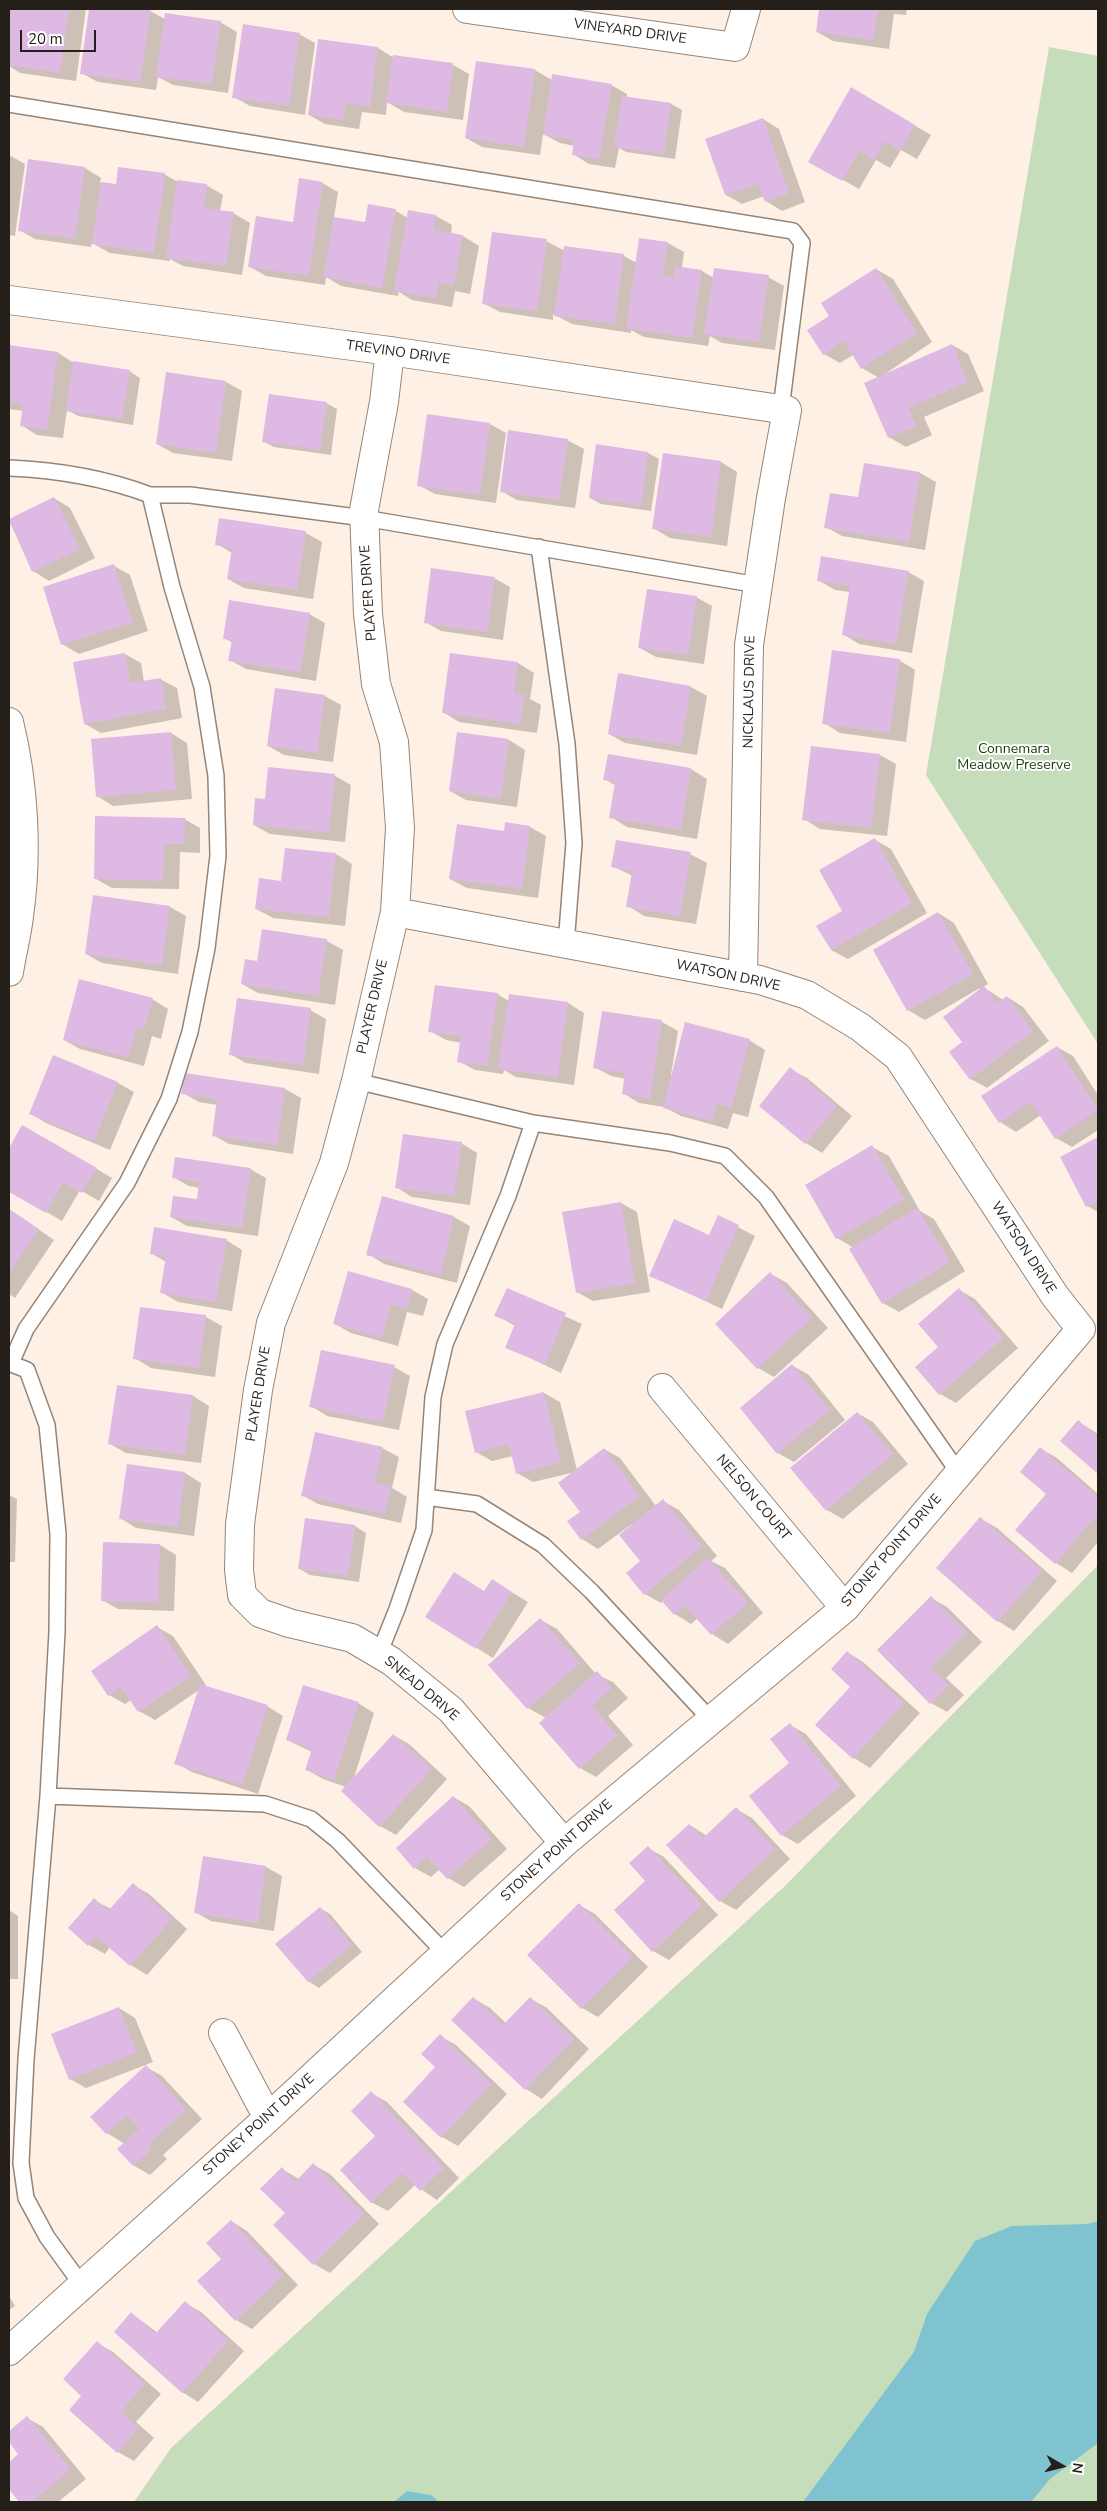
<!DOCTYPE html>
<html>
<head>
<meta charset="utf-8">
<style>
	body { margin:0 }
	#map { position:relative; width:1107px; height:2511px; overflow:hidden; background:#fff0e5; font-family:"Nunito Sans",sans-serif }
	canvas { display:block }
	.frame { position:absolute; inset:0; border:10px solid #251f1a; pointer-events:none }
	.north { position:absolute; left:1037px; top:2441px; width:50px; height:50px; -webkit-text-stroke:4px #fff; paint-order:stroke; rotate:98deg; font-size:14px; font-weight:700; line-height:20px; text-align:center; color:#251f1a }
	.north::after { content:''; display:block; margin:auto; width:18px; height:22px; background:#251f1a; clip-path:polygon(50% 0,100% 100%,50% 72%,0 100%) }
	.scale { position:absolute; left:20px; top:30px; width:76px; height:22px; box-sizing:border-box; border:2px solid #251f1a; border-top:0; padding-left:6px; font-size:15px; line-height:18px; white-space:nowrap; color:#251f1a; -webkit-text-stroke:4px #fff; paint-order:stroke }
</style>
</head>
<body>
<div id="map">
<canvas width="1107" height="2511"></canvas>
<div class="frame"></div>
<div class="north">N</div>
<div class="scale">20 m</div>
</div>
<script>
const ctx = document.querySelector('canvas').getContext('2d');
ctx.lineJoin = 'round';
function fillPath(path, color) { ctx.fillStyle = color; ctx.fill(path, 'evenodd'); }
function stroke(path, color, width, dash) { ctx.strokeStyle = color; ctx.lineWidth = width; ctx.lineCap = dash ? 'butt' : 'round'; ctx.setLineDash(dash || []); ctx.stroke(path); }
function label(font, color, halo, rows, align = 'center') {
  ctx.font = font + ' "Nunito Sans",sans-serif'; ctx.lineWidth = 4; ctx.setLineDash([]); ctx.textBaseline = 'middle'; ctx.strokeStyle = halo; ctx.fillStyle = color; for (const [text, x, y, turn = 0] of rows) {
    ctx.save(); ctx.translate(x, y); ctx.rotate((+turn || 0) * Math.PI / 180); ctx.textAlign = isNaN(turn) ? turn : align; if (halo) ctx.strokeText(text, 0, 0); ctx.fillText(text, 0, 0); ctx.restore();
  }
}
fillPath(new Path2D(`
	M1049,47L1098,56V1044L926,775Z
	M1098,1565V2502H134L171,2448L786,1885Z`), '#c5ddbb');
fillPath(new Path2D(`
	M1098,2221V2443L1050,2479L1031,2502H803L914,2352L927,2314L975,2241L1012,2226L1088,2224Z
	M407,2491L431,2495L439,2502H394Z`), '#7fc3d1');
fillPath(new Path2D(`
	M9,9H86L76,81L20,73L9,66Z
	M90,9L150,11L165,19L220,22L237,32L228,93L173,85L158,77L156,90L98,82L81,73Z
	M821,9H907L906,15L894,14L889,49L833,41L817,32Z
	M299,34L315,43L305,115L250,106L234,97Z
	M378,48L394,58L453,65L469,74L463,120L404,112L387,102L386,115L362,112L359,129L325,124L309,115Z
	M535,70L552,80L611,85L627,94V98L671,104L682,110L675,159L626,152L619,148L615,168L589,164L573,154L575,146L560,143L543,134L540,155L482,147L466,138Z
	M852,89L931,135L917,159L901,150L890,168L876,160L859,189L810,161Z
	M763,119L779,129L805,202L782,211L766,201L764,196L742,204L726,195Z
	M9,155L25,164L15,236L9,235Z
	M29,160L85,168L101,178L100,183L117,185L164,174L178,182L206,185L223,195L220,211L233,213L250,223L242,275L183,266L170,259V261L110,253L92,243L91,247L35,239L19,230Z
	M322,183L338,192L334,218L366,224L396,211L408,218L410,211L436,216L452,225L451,234L463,236L479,246L470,294L455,291L452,307L412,300L399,292L398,296L341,286L326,277L325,285L266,276L250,267L294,223Z
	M546,241L565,251V247L624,256L637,263L668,243L684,252L682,268L702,271L714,278L768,277L784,286L775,350L722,343L710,336L708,346L644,337L631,330V333L572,324L553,314V320L500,312L483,303Z
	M876,269L893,279L932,342L882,376L952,345L968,354L984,391L924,417L932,435L906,447L889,437L879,378L862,368L853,355L840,363L824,354L831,316Z
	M9,347L58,353L74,363L129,371L140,378L133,425L78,416L67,410L63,438L37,435L21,425L23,411L9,409Z
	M167,374L226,382L242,391L232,461L173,453L157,444Z
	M326,403L337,409L331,455L274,447L263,441Z
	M490,424L506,433L496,503L435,494L418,485Z
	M567,440L584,449L575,508L517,500L501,491Z
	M598,446L648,453L659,459L651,511L601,504L590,498Z
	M664,454L721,462L737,472L727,546L670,538L653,528Z
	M865,464L920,473L936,482L925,550L842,536L826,527L859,499Z
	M54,498L70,508L95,558L49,581L33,571L9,521Z
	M306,533L322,542L313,599L244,588L228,579L232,553L217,544Z
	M114,566L130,575L148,631L79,654L62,644Z
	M908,572L924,581L912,653L859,644L843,634L850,592L835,590L818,580Z
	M494,578L510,587L503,640L441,631L425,622Z
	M696,597L712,606L704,664L656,657L640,648Z
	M309,614L325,623L316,681L246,669L230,660L233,643L224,638Z
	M125,654L141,663L144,682L160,679L177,688L182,718L101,733L85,724Z
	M899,660L915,670L906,742L840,733L824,723Z
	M518,663L534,673L530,699L541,705L537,733L459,722L443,712Z
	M691,687L707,696L697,755L625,743L609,734Z
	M276,689L325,696L341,705L333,762L284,755L268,746Z
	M171,733L187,743L192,799L113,806L97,796Z
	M458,733L509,740L525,750L517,807L466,800L450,791Z
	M880,755L896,764L887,836L820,829L804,819Z
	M691,769L707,779L697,839L627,827L611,817L616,786L605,779Z
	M335,776L351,785L345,842L270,834L254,825L266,800Z
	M184,819L200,828V853L180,852L179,889L112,888L96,879Z
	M506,824L530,827L546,836L538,898L467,888L450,879L505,832Z
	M875,840L891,849L927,913L848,959L831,950L844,912Z
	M336,854L352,864L345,926L273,918L256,909L282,882Z
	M690,854L707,863L696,924L644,916L628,906L633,876L612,866Z
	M94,896L170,907L186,916L178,974L102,963L86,954Z
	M938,913L954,923L988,984L983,987L1003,1000L1007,997L1023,1007L1049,1041L987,1088L971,1079L964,1042L980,988L925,1020L908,1010L874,950Z
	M263,931L327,941L343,950L335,1005L258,993L242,984L258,962Z
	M497,994L509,1001L568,1003L584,1013L574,1085L516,1077L504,1070L503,1074L475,1070L458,1061L461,1043L446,1040L430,1031Z
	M152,999L168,1009L161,1039L152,1036L144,1066L80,1049L64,1040Z
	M310,1010L326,1019L319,1074L246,1063L230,1054Z
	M662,1022L678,1031L671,1075L749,1040L765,1050L748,1117L733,1113L728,1129L681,1116L664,1107L639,1103L623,1093L626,1079L611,1076L594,1067Z
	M1057,1047L1073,1056L1098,1095V1130L1072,1147L1056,1138L1041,1115L1016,1132L1000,1122Z
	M54,1056L118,1083L134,1092L110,1150L46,1123L30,1113Z
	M790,1069L807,1078L852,1116L822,1153L806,1143L760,1106Z
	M285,1089L301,1098L293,1154L229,1144L213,1135L218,1105L199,1102L183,1093Z
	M23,1126L112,1178L99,1201L80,1190L62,1221L9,1190V1150Z
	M1098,1138V1212L1087,1206L1062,1157Z
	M461,1143L477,1153L470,1205L412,1197L396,1187Z
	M872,1147L889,1156L920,1211L934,1219L965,1271L899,1312L883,1303L854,1248L837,1238Z
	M250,1169L266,1178L258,1236L187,1226L171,1217L198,1201L200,1188L189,1186L173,1177Z
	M383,1198L454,1217L470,1226L457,1283L384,1264L368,1254Z
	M621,1203L637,1212L650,1292L593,1301L577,1292Z
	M9,1209L54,1240L15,1298L9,1294Z
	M718,1217L755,1236L722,1309L650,1275L710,1237Z
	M226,1240L242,1250L232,1311L178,1302L161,1292L166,1262L151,1253Z
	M349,1273L412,1290L428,1299L423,1316L407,1312L398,1346L351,1333L335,1324Z
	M771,1274L787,1283L828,1328L774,1377L758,1368L717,1324Z
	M507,1290L582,1324L561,1373L507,1347L515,1326L496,1315Z
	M959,1290L975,1299L1018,1348L956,1403L940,1394L939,1347Z
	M141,1308L206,1317L222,1326L215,1377L151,1368L135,1358Z
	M793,1366L809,1375L845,1420L794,1462L778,1453Z
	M394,1367L410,1376L399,1430L327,1416L311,1406Z
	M544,1393L560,1402L577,1470L604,1449L620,1458L656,1506L663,1501L679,1510L717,1556L711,1561L725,1568L763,1613L728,1644L712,1634L698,1618L691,1624L675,1614L663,1601L661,1603L645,1594L642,1561L632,1524L598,1549L582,1539L569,1522L582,1512L575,1472L533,1482L517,1473L513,1456L492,1461L476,1452Z
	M193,1396L209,1406L201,1463L126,1453L110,1444Z
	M857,1413L873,1422L908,1464L843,1519L827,1510Z
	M1079,1422L1098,1434V1472L1062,1440Z
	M382,1448L399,1457L392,1488L407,1497L401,1523L318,1504L302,1495Z
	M1041,1449L1057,1458L1098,1494V1542L1072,1573L1056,1563L1017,1530L1047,1493Z
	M128,1465L185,1473L201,1483L194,1536L136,1528L120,1518Z
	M9,1495L17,1499L15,1562H9Z
	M981,1519L997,1528L1057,1581L1014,1631L998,1621Z
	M306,1520L355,1526L366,1533L359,1582L310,1575L300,1569Z
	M160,1545L176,1555L174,1611L118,1609L102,1600Z
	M508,1590L528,1602L493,1658L427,1617L485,1592Z
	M931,1598L947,1607L982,1642L946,1678L964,1695L947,1712L931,1703L879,1650Z
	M541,1620L557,1629L596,1674L613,1682L628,1698L608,1716L633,1745L596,1777L580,1768L546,1718L528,1708L490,1665Z
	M157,1627L173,1636L206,1685L204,1687L267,1706L283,1716L258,1794L192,1772L176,1763L199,1690L155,1720L139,1711L131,1700L125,1704L109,1695Z
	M847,1652L863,1662L920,1713L870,1768L854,1758L817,1724L852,1686Z
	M358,1703L374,1713L354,1778L393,1735L409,1744L447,1779L396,1835L380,1826L346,1787L323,1779L307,1770L312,1752L287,1740Z
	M790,1725L806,1734L856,1796L798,1844L782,1835L791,1763Z
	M453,1797L469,1806L507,1849L464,1887L448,1878L440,1869L431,1877L415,1868Z
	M736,1809L752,1818L790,1859L736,1910L720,1901L690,1825L707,1836Z
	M9,1833L10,1834L9,1876Z
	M648,1848L664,1857L718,1915L669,1960L653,1951L647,1881Z
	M204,1858L266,1867L282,1876L274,1931L211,1921L195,1912Z
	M133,1885L149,1894L187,1929L147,1975L131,1965L110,1947L105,1954L89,1945L94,1900L111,1909Z
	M579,1905L595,1914L648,1967L598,2017L582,2008L529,1955Z
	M320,1908L330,1914L362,1952L319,1988L308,1981Z
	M9,1910L18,1916V1979H9Z
	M473,1998L490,2008L507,2024L531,1999L547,2008L589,2049L542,2099L526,2089L453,2020Z
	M119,2008L135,2018L153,2062L86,2088L70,2079Z
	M440,2036L456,2045L507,2094L458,2146L442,2137L405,2102L437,2067Z
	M146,2067L162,2076L202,2119L163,2155L167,2159L150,2175L133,2165L125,2144L107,2133Z
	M371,2093L387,2102L459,2178L437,2200L415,2185L388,2211L371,2202L377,2136Z
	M314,2165L330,2174L379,2224L330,2273L314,2264L286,2213L282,2169L299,2179Z
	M231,2221L247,2231L298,2285L252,2329L236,2320L222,2259Z
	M9,2296L15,2306L9,2310Z
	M185,2303L201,2312L244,2351L198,2402L182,2392L132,2314L158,2333Z
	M97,2343L113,2352L161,2394L136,2422L154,2438L134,2461L118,2452L83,2396Z
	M27,2418L43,2427L86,2479L58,2502H21L9,2487V2463L20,2454L9,2440V2433Z`), '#0003');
fillPath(new Path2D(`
	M11,9H69L60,73L9,65Z
	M89,9H151L140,82L80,74Z
	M819,9H878L873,40L816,32Z
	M165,13L221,21L212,84L156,77Z
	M243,24L300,33L289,106L232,98Z
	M318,39L378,47L370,107L346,103L343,120L308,115Z
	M393,55L453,63L447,112L386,103Z
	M476,61L535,69L524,147L465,138Z
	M552,74L612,84L599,159L572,155L574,140L543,135Z
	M851,87L915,125L900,151L884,141L874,160L859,151L842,181L808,162Z
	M622,96L671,103L664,154L614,147Z
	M763,118L789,193L765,202L758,184L725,195L705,139Z
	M28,159L85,167L75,239L18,231Z
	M118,167L165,173L154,253L92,244L101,182L116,184Z
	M299,178L323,182L309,276L248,267L256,216L293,222Z
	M177,180L207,184L204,208L234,212L226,266L166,258Z
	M368,204L396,209L382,288L323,277L334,217L365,222Z
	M408,210L436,215L434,230L463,235L454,285L439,283L436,298L394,291Z
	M492,232L547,239L537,311L482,304Z
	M639,238L668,242L663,276L674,278L675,266L702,270L692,338L626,328Z
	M564,246L624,254L615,324L554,316Z
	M714,268L769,275L759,342L704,334Z
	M876,268L917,333L861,369L844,341L823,355L807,330L829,316L821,303Z
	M952,344L968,382L908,408L917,426L888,438L864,383Z
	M9,345L58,352L47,430L20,426L23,404L9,402Z
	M73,361L130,370L122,419L66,411Z
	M166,372L226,381L216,453L156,444Z
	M269,394L327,402L320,450L262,442Z
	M427,414L490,423L480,495L417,486Z
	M508,430L568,439L559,500L500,492Z
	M596,444L648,452L641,506L589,498Z
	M663,453L721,461L711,537L652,529Z
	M864,463L920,472L909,542L824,528L830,493L858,497Z
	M54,497L80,549L32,572L9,519Z
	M219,518L306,531L297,590L227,579L232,548L215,545Z
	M821,556L909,571L896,644L842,635L850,586L817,581Z
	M114,564L133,622L61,645L43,587Z
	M431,568L495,577L487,632L424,623Z
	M647,589L697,596L688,655L638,648Z
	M229,600L310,613L300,672L228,661L232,640L223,639Z
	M832,650L900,659L890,733L822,724Z
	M125,653L130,683L161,678L166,709L84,724L73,662Z
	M450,653L518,662L514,693L525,695L521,724L442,713Z
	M618,673L691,686L681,746L608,734Z
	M275,688L325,695L317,753L267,746Z
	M171,732L176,790L96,797L91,739Z
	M457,732L509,739L501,799L449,791Z
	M811,746L880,754L871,828L802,820Z
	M608,754L691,768L681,830L609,818L615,782L603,780Z
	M268,767L335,774L329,833L253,825L255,798L265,799Z
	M95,816L185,818L184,844H164L163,881L94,879Z
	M505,822L530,826L522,889L449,879L457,824L504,831Z
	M875,838L912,904L831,950L816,926L842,911L819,870Z
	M616,840L691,852L680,916L626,907L632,871L611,867Z
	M285,848L336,853L329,917L255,909L259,878L281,881Z
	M93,895L170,906L162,965L85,954Z
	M938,912L973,974L907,1011L873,950Z
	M262,929L327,939L318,996L241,984L245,959L257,961Z
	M79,979L153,998L144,1030L136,1028L128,1058L63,1040Z
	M435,985L498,993L487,1066L457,1062L461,1036L428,1032Z
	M984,986L997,1003L1007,996L1033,1031L970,1080L949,1052L962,1042L943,1017Z
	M509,994L568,1002L558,1077L498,1069Z
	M237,998L311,1008L303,1065L229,1055Z
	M602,1011L662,1020L650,1099L622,1094L625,1073L593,1068Z
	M685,1022L750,1039L731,1108L717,1104L712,1121L663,1108Z
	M1057,1046L1098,1110L1055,1139L1031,1102L999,1123L981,1096Z
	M53,1055L118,1082L94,1141L29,1114Z
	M790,1067L837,1106L805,1144L759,1106Z
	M185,1073L285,1088L277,1145L212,1136L217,1099L181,1094Z
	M22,1125L97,1168L82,1193L63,1182L46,1213L9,1192V1148Z
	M403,1134L462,1142L454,1196L395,1188Z
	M1098,1137V1201L1086,1207L1060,1157Z
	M872,1145L904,1200L836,1239L805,1185Z
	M175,1157L251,1168L242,1228L170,1217L173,1196L197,1199L199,1182L172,1178Z
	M382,1196L454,1216L441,1275L366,1255Z
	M621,1202L635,1283L576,1293L562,1212Z
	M917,1208L950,1262L882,1304L849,1249Z
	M9,1209L39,1229L9,1274Z
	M718,1215L739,1225L706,1301L649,1276L674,1219L709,1235Z
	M154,1227L227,1239L216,1302L160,1293L166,1256L150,1254Z
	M348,1271L412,1289L407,1308L391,1304L382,1338L333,1324Z
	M770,1272L812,1318L757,1369L715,1324Z
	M507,1288L566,1313L545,1364L505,1348L515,1324L494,1316Z
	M959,1288L1003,1338L939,1395L915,1367L938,1347L918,1324Z
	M140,1307L206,1315L199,1368L133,1359Z
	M321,1350L395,1365L383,1422L309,1407Z
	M792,1364L830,1410L777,1454L740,1408Z
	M117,1385L193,1395L185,1455L108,1444Z
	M544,1392L561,1462L516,1474L509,1444L475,1453L465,1411Z
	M857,1412L893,1454L826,1511L790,1468Z
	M1078,1420L1098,1438V1474L1060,1441Z
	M315,1432L383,1447L375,1482L391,1486L385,1514L301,1496Z
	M1040,1447L1098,1497V1514L1055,1564L1015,1530L1046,1494L1020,1472Z
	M604,1448L640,1496L581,1540L567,1521L580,1512L558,1483Z
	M127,1464L185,1472L178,1527L119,1519Z
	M663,1499L702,1546L644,1595L626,1573L640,1561L619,1535Z
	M980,1517L1042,1571L997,1622L936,1568Z
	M305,1518L355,1525L348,1576L298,1569Z
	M103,1542L160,1544L158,1603L101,1601Z
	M708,1558L748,1603L711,1635L685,1606L674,1615L661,1600Z
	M454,1572L484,1591L492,1579L512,1592L476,1649L425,1617Z
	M931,1596L967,1632L931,1668L949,1685L930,1704L877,1650Z
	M540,1618L580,1663L527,1709L488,1665Z
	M157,1625L191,1676L138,1712L121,1687L108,1696L91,1671Z
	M847,1651L904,1703L853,1759L815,1725L850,1687L831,1669Z
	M597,1671L612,1688L592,1706L618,1735L579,1769L539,1723Z
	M200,1684L268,1705L242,1785L174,1764Z
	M303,1685L359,1702L334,1780L305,1770L312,1749L286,1740Z
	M790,1723L841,1786L781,1836L749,1796L789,1763L770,1739Z
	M393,1734L432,1769L379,1827L341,1791Z
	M453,1796L492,1839L447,1879L427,1857L414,1869L396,1848Z
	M736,1807L775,1849L719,1902L666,1845L689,1824L703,1838Z
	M648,1846L702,1905L652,1952L614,1910L645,1881L629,1863Z
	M203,1856L266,1866L258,1923L194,1913Z
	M133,1883L172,1919L130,1966L96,1936L88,1946L68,1928L94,1898L108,1911Z
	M579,1903L633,1957L581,2009L527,1955Z
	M320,1907L352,1945L308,1982L275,1944Z
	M473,1997L503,2025L530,1997L574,2039L525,2090L451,2020Z
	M119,2007L137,2052L69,2080L51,2034Z
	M440,2034L492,2084L441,2138L403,2102L435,2067L421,2054Z
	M146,2065L186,2110L148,2145L152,2149L133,2166L117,2149L139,2129L127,2115L106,2134L90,2117Z
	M371,2091L444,2168L420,2191L402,2173L371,2203L340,2170L375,2136L351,2111Z
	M313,2163L364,2214L313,2265L273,2225L285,2213L260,2189L282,2167L295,2182Z
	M231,2220L283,2276L235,2321L197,2281L221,2259L206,2243Z
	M185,2301L229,2341L182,2393L114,2332L131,2312L155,2334Z
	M97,2341L145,2384L121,2412L139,2428L117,2453L69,2410L81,2396L63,2379Z
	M27,2416L71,2469L32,2502H19L9,2489V2462L18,2454L9,2442V2431Z`), '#deb9e4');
const lane = new Path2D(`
	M9,104L793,231L802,243L781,409
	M9,468C57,470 105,478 150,495L172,587L202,687L216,776L218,856L207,948L190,1032L169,1099L127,1183L26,1329L11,1363
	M150,495H190L364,518L758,585
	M539,547L567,744L574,843L566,944
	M356,1081L533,1123L670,1143L725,1156L766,1197L959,1473
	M9,1363L27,1370L47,1425L58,1534L57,1632L48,1796L26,2059L21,2163L26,2198L47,2237L82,2285
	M426,1497L477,1504L543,1545L592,1592L711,1720
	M379,1654L397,1609L424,1530L433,1397L445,1344L508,1196L533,1123
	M48,1796L265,1804L311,1819L338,1841L445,1953`);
const street = new Path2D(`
	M467,9L735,47L746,9
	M9,300L390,351L787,410L771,498L749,645L743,977
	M390,351L384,402L364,510L368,614L376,684L394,742L400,828L395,912L356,1081L334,1163L271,1323L258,1390L240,1524L239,1570L242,1595L260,1613L289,1623L352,1638L391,1661L451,1710L564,1843
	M662,1388L845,1608
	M223,2033L268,2118
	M9,2351L268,2118L564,1843L845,1608L1081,1329L1055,1296L898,1057L860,1027L807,995L760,980L395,912`);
const secondary = new Path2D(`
	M9,722C24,783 28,853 19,916C17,934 12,953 9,972`);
stroke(lane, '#958578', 18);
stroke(street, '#958578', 30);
stroke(secondary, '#958578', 30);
stroke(lane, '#fff', 15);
stroke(street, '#fff', 28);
stroke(secondary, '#fff', 28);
label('14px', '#251f1a', '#fff', [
	["VINEYARD DRIVE",630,32,8],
	["TREVINO DRIVE",398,353,8],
	["PLAYER DRIVE",369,593,-94],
	["NICKLAUS DRIVE",750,692,-89],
	["WATSON DRIVE",728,976,12],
	["PLAYER DRIVE",373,1007,-77],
	["WATSON DRIVE",1023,1248,57],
	["PLAYER DRIVE",259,1394,-81],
	["NELSON COURT",753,1498,50],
	["STONEY POINT DRIVE",892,1551,-49],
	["SNEAD DRIVE",421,1689,40],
	["STONEY POINT DRIVE",557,1851,-42],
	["STONEY POINT DRIVE",259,2125,-42]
]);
label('14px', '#1b3a0b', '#fff', [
	["Connemara",1014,750],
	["Meadow Preserve",1014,766]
]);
</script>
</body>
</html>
